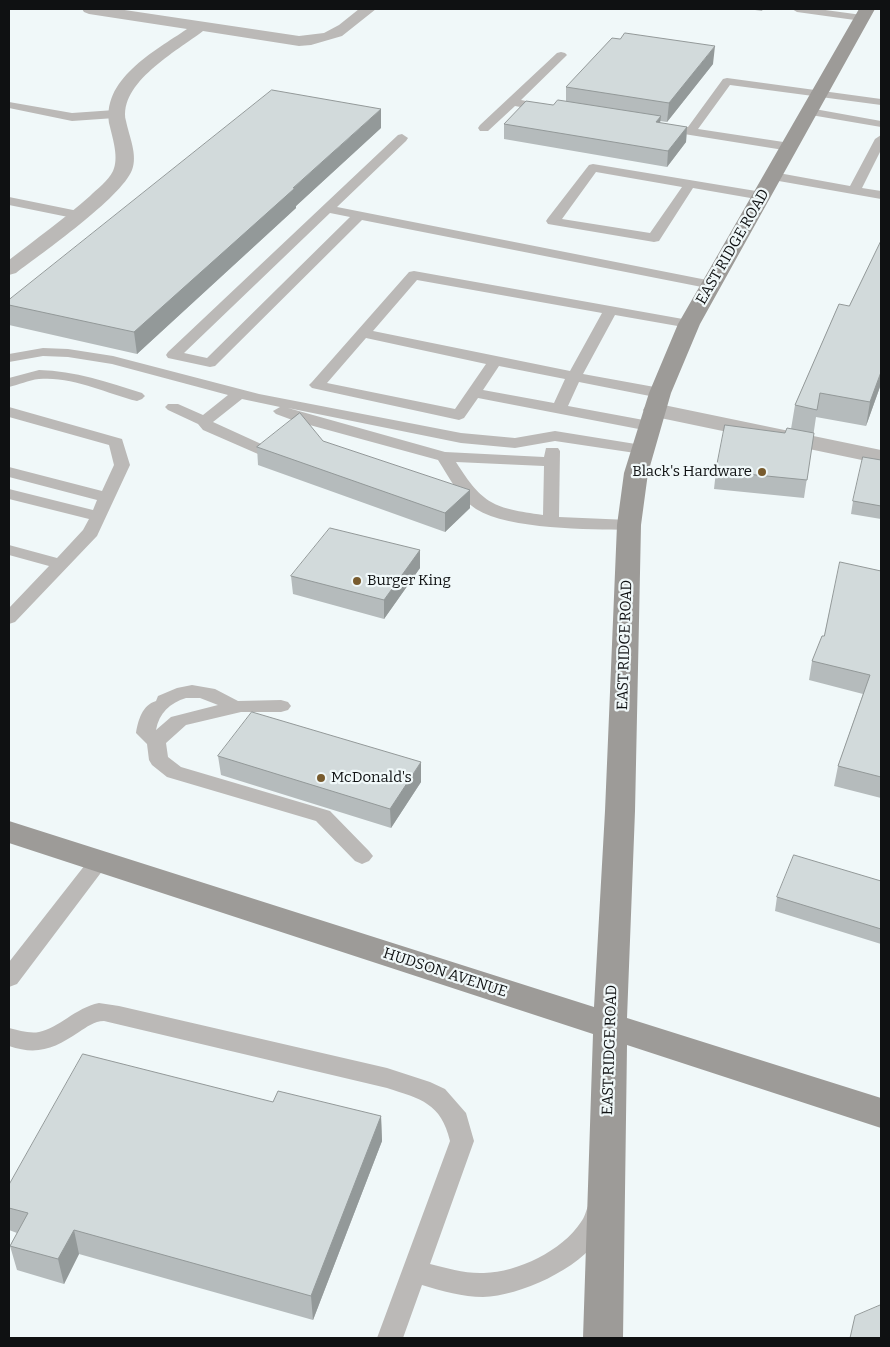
<!DOCTYPE html>
<html>
<head>
<meta charset="utf-8">
<style>
	body { margin:0 }
	#map { position:relative; width:890px; height:1347px; overflow:hidden; background:#f0f8f9; font-family:Bitter,serif }
	canvas { display:block }
	.frame { position:absolute; inset:0; border:10px solid #0f1112; pointer-events:none }
</style>
</head>
<body>
<div id="map">
<canvas width="890" height="1347"></canvas>
<div class="frame"></div>
</div>
<script>
const ctx = document.querySelector('canvas').getContext('2d');
ctx.lineJoin = 'round';
function fillPath(path, color) { ctx.fillStyle = color; ctx.fill(path, 'evenodd'); }
function stroke(path, color, width, dash) { ctx.strokeStyle = color; ctx.lineWidth = width; ctx.lineCap = dash ? 'butt' : 'round'; ctx.setLineDash(dash || []); ctx.stroke(path); }
function label(font, color, halo, rows, align = 'center') {
  ctx.font = font + ' Bitter,serif'; ctx.lineWidth = 4.5; ctx.setLineDash([]); ctx.textBaseline = 'middle'; ctx.strokeStyle = halo; ctx.fillStyle = color; for (const [text, x, y, turn = 0] of rows) {
    ctx.save(); ctx.translate(x, y); ctx.rotate((+turn || 0) * Math.PI / 180); ctx.textAlign = isNaN(turn) ? turn : align; if (halo) ctx.strokeText(text, 0, 0); ctx.fillText(text, 0, 0); ctx.restore();
  }
}
fillPath(new Path2D(`
	M792,9H818L862,15L867,18L862,21L797,12Z
	M561,52L565,53L567,55L565,57L521,100L551,106L553,108L551,110L547,112L515,106L488,131H480L478,128L480,125L557,53Z
	M727,78L881,99V105L730,85L698,129L790,143L794,144L796,147L794,150L790,151L659,130L657,127L659,124L688,127L723,79Z
	M9,102L72,113L115,110L121,114L115,118L72,121L9,108Z
	M809,108L881,121V127L805,114L803,112L805,110Z
	M402,134L408,138L406,141L337,207L712,281L719,285L712,289L362,220L215,366L210,367L168,358L166,355L168,352L398,135ZM330,213L350,217L207,358L184,353Z
	M881,135V150L862,188L881,191V199L773,180L767,176L773,172L850,186L875,139Z
	M593,164L762,192L768,196L762,200L693,188L659,241L654,242L548,224L546,221L548,218L589,165ZM596,172L682,187L650,233L562,219Z
	M9,197L78,211L85,215L78,219L9,205Z
	M414,271L694,321L696,324L694,327L689,328L615,315L583,374L660,388L665,390L668,393L665,396L660,398L579,382L568,406L649,421L655,423L657,426L655,429L649,431L478,398L464,418L459,420L312,388L309,385L312,382L409,272ZM417,280L602,313L570,371L373,331ZM366,338L486,364L455,409L327,383ZM499,366L565,379L554,403L483,390Z
	M43,348L68,349L113,356L259,394L461,433L515,438L555,431L648,446L650,449L648,452L642,454L555,441L515,448L461,443L288,408L445,452L544,457L546,448H558L560,451L559,517L629,520L635,521L637,525L635,529L629,530C589,529 510,530 476,509C459,498 449,477 438,460L295,421L276,414L273,411L280,407L242,399L213,422L270,448L272,451L270,454H258L203,430L198,424L168,410L165,407L168,404H178L203,415L228,395L112,364L68,357L43,356L9,362V354ZM456,462L544,466L543,515C494,508 483,505 456,462Z
	M39,370C75,371 108,382 142,393L145,396L142,399L137,401C105,393 73,376 39,379C28,380 19,385 9,387V378Z
	M9,407L122,439L130,465L97,536L15,622L9,624V608L49,566L9,555V545L57,558L83,530L89,519L9,499V489L93,510L97,500L9,477V467L102,491L114,465L109,445L9,417Z
	M192,685L215,689L238,701L281,700L288,702L291,706L288,710L281,712H241L186,725L166,743L168,757L181,767L330,811L369,851L373,856L369,861L362,864L355,861L316,821L167,777L152,765L149,760L147,744L136,733C138,721 142,705 156,701L158,696L177,688ZM186,698H200L218,705L171,717L156,730C159,713 170,703 186,698Z
	M99,853L106,856L110,861L106,866L17,984L9,987V962L92,856Z
	M99,1003L119,1006L387,1068L430,1082L445,1089L466,1113L474,1141L430,1264C447,1268 466,1274 484,1273C518,1272 562,1251 581,1222C585,1217 586,1210 589,1204L598,1201L607,1204L611,1212C608,1220 605,1229 600,1237C579,1269 520,1296 483,1297C463,1297 442,1291 422,1285L403,1338H377L450,1141C441,1103 421,1099 387,1088L104,1021C94,1021 87,1027 79,1032C55,1048 38,1056 9,1046V1028C19,1030 29,1034 39,1032C59,1028 75,1008 99,1003Z`), '#bbb9b7');
fillPath(new Path2D(`
	M82,9H118L299,36L324,33L339,25L359,9H376L342,36L311,45L299,46L203,31C177,51 118,83 126,121C129,136 138,155 132,170C121,198 42,253 16,273L9,275V260C36,239 64,219 90,196C97,189 108,181 113,171C119,158 113,140 110,127C99,80 155,51 187,29L89,14L84,12Z
	M654,403L881,450V464L646,415L643,410L646,405Z`), '#bbb9b7');
fillPath(new Path2D(`
	M859,9H875L700,324L671,393L648,473L641,525L635,811L627,1018L881,1098V1128L627,1045L623,1338H583L593,1034L9,843V821L594,1007L605,811L617,525L624,473L649,393L678,324Z`), '#9d9b98');
fillPath(new Path2D(`
	M748,9H763L762,11Z
	M713,64L667,122L660,121V123L687,127L686,142L667,167L504,139V124L566,101V87Z
	M381,128L296,206V208L137,354L9,325V300Z
	M839,304L881,384L866,426L816,417L804,498L714,489L716,471L785,433L791,429L795,405Z
	M257,447L470,490V508L445,532L258,465Z
	M881,460V519L851,514L853,501Z
	M420,550V568L384,619L293,594L291,576Z
	M881,571V798L834,786L838,766L863,694L809,680L812,661L824,636Z
	M218,756L421,782L391,828L221,775Z
	M881,881V944L775,911L777,897Z
	M273,1102L381,1116L382,1141L313,1320L79,1254L64,1284L17,1270L10,1246L17,1233L9,1230V1185Z`), '#b5bbbc');
fillPath(new Path2D(`
	M715,46L713,64L667,122L669,103Z
	M381,109V128L296,206V208L137,354L134,332Z
	M661,116L659,132L656,122Z
	M687,127L686,142L667,167L668,151Z
	M881,372V384L866,426L870,402Z
	M470,490V508L445,532V513Z
	M420,550V568L384,619V600Z
	M421,762V782L391,828L390,809Z
	M381,1116L382,1141L313,1320L311,1296Z
	M74,1230L79,1254L64,1284L58,1259Z`), '#939999');
const building = new Path2D(`
	M625,33L715,46L669,103L566,87L612,38L620,39Z
	M272,90L381,109L293,188H295L134,332L9,305V300Z
	M558,100L661,116L656,122L687,127L668,151L504,124L526,101L553,105Z
	M881,241V372L870,402L820,393L817,410L795,405L839,304L849,306Z
	M300,413L323,441L470,490L445,513L257,447Z
	M725,425L785,433L787,428L814,433L807,480L716,471Z
	M863,457L881,460V506L853,501Z
	M330,528L420,550L384,600L291,576Z
	M840,562L881,571V777L838,766L870,675L812,661L822,636H824Z
	M252,712L421,762L390,809L218,756Z
	M794,855L881,881V929L777,897Z
	M83,1054L273,1102L278,1091L381,1116L311,1296L74,1230L58,1259L10,1246L28,1213L9,1208V1185Z
	M881,1305V1338H850L855,1316Z`);
fillPath(building, '#d2dadb');
stroke(building, '#939999', 1);
for (const [x, y, r, color] of [
	[762,472,5,"#785b2e"],
	[357,581,5,"#785b2e"],
	[321,778,5,"#785b2e"]
]) { const dot = new Path2D(); dot.arc(x, y, r, 0, 2 * Math.PI); ctx.fillStyle = color; ctx.fill(dot); stroke(dot, '#f0f8f9', 2); }
label('15px', '#0f1112', '#f0f8f9', [
	["EAST RIDGE ROAD",733,247,-60],
	["EAST RIDGE ROAD",625,645,-88],
	["HUDSON AVENUE",445,973,18],
	["EAST RIDGE ROAD",610,1050,-88]
]);
label('15px', '#0f1112', '#f0f8f9', [
	["Black's Hardware",752,472,"right"],
	["Burger King",367,581],
	["McDonald's",331,778]
], 'left');
</script>
</body>
</html>
